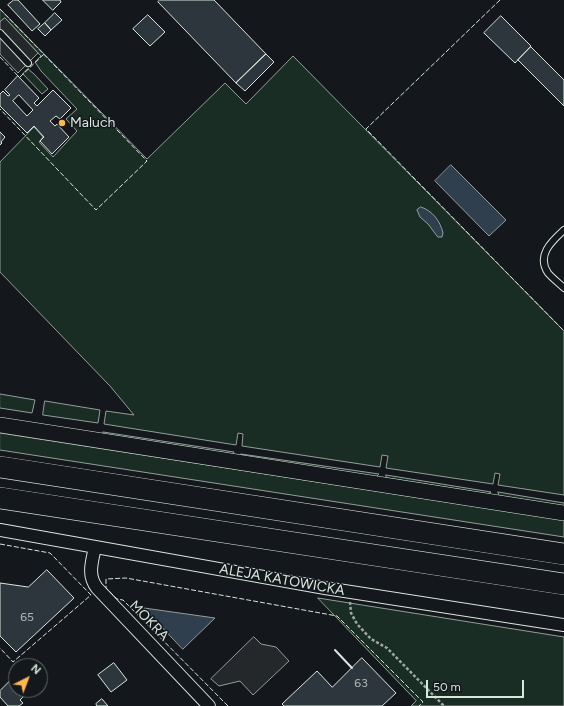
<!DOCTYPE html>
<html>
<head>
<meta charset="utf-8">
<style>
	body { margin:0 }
	#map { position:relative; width:564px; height:706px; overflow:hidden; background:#14181c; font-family:Figtree,sans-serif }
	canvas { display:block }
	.north { position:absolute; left:8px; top:658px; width:40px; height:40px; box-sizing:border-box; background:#14181c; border:1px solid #626a69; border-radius:50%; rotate:42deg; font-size:11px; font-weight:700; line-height:16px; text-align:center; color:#d8e6dc }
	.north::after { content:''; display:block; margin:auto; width:14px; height:18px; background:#ffb74d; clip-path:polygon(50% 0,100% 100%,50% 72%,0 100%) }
	.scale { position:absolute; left:426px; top:680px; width:98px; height:18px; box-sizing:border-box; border:2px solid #d8e6dc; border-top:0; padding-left:5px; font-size:12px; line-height:14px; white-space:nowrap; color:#d8e6dc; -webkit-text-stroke:3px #14181c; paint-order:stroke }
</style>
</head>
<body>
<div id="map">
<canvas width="564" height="706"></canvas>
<div class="north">N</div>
<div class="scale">50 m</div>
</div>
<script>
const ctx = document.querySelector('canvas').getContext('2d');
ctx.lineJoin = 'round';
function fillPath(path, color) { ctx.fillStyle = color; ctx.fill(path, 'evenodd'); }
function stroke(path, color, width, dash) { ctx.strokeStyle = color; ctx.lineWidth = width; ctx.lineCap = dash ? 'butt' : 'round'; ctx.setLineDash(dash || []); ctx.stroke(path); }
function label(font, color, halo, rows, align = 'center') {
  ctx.font = font + ' Figtree,sans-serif'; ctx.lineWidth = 3; ctx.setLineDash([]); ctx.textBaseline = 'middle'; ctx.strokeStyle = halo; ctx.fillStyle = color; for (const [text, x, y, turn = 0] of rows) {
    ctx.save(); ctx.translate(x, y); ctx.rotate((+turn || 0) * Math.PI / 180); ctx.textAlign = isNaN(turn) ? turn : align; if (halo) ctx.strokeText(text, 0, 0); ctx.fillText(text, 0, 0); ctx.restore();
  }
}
const green = new Path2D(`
	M0,9L147,159L225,83L246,104L293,56L564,331V495L498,485L500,474L495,473L493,484L386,468L388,456L382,455L380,467L242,446L243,434L238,433L236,445L104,424L106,411L134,415L110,386L0,272V162L34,127L43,137L39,142L53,157L77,131L66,119L77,109L41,71L35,62L41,56L5,18L0,22Z
	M28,69L34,74L48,89L42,94L23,74Z
	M0,394L35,400L32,413L0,408Z
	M45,401L100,410L98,423L43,415Z
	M103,432L234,452L233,454L104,434Z
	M0,433L564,520V537L0,450Z
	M241,454L379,474L376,477L243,456Z
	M386,475L491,492L488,494L387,478Z
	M498,492L564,503V506L500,496Z
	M318,598L564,637V706H411L416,701Z`);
fillPath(green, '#1a2d24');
stroke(green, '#939e99', 1);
const parking = new Path2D(`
	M5,18L38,53L18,73L0,54V22Z
	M254,637L261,644L276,647L289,661L253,695L240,681L219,686L211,679Z`);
fillPath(parking, '#24282b');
stroke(parking, '#939e99', 1);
const water = new Path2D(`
	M451,165L506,220L489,236L435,181Z
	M421,207C433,211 440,221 443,233L442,237H438L437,236L428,224L420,217L417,210Z
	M144,608L215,618L183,649Z`);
fillPath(water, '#2f3f4d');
stroke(water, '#939e99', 1);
const building = new Path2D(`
	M14,0H18L40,24L32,31L8,5Z
	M43,0H60L61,2L53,10Z
	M160,0H214L266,54L236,83L158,2Z
	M55,13L62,20L51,30L45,23Z
	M148,15L165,32L150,46L133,29Z
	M501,16L531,46L515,63L484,33Z
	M45,23L51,30L45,36L38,29Z
	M531,47L564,80V106L518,60Z
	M266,54L274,62L245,91L236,83Z
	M18,76L39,98L34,103L37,106L53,90L71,108L60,119L56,116L50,121L55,126L57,124L69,137L52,154L40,141L44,137L34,126L27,133L0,106V94L3,91L8,96L10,95L5,90ZM19,95L33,110L27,116L13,101Z
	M0,132L5,137L1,142L2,143L0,145Z
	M47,570L74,598L16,652L0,636V583L28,587Z
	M362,658L396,693L382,706H284L282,704L317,671L332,687Z
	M114,663L127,680L111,692L98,675Z
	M16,675V690H30L20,700L23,703L19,706H8L0,697V691Z
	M102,699L108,706H97L96,704Z`);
fillPath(building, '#2c363c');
stroke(building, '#d8e6dc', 1);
const service = new Path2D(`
	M0,33L28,63
	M564,230C552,241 536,255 548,273C552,278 559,283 564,288`);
const minor = new Path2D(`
	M0,530L325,588L564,625
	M95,547C92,562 87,575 97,588L209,706`);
const tertiary = new Path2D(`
	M0,425L564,513`);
const motorway = new Path2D(`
	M0,467L564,554
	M0,498L564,584`);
stroke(service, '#d8e6dc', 8);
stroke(minor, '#d8e6dc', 14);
stroke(tertiary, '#d8e6dc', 16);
stroke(motorway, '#d8e6dc', 22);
stroke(new Path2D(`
	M350,602L351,613L357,624L371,639L387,648L444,706`), '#9da8a2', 2.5, [3, 2]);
stroke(service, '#14181c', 6);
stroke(minor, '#14181c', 12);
stroke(tertiary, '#14181c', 15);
stroke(motorway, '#14181c', 21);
stroke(new Path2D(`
	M500,0L366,129L564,331
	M0,9L147,161L96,210L0,109
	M0,57L18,76
	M20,77L44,54
	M0,544L50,553L91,595L13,662L0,648
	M228,706L123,600L117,599L106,588V579L126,578L337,616L423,702L419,706`), '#d8e6dc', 1, [5, 2]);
stroke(new Path2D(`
	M335,650L352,668`), '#d8e6dc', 2);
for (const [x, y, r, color] of [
	[62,123,4,"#ffb74d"]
]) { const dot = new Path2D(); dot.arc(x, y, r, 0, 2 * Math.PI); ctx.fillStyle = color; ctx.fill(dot); stroke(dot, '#14181c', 1.5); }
label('12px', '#adbab4', null, [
	["65",27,617],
	["63",361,683]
]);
label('14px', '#d8e6dc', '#14181c', [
	["Maluch",70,123]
], 'left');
label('14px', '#d8e6dc', '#14181c', [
	["ALEJA KATOWICKA",282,580,10],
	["MOKRA",149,621,46]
]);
</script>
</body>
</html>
